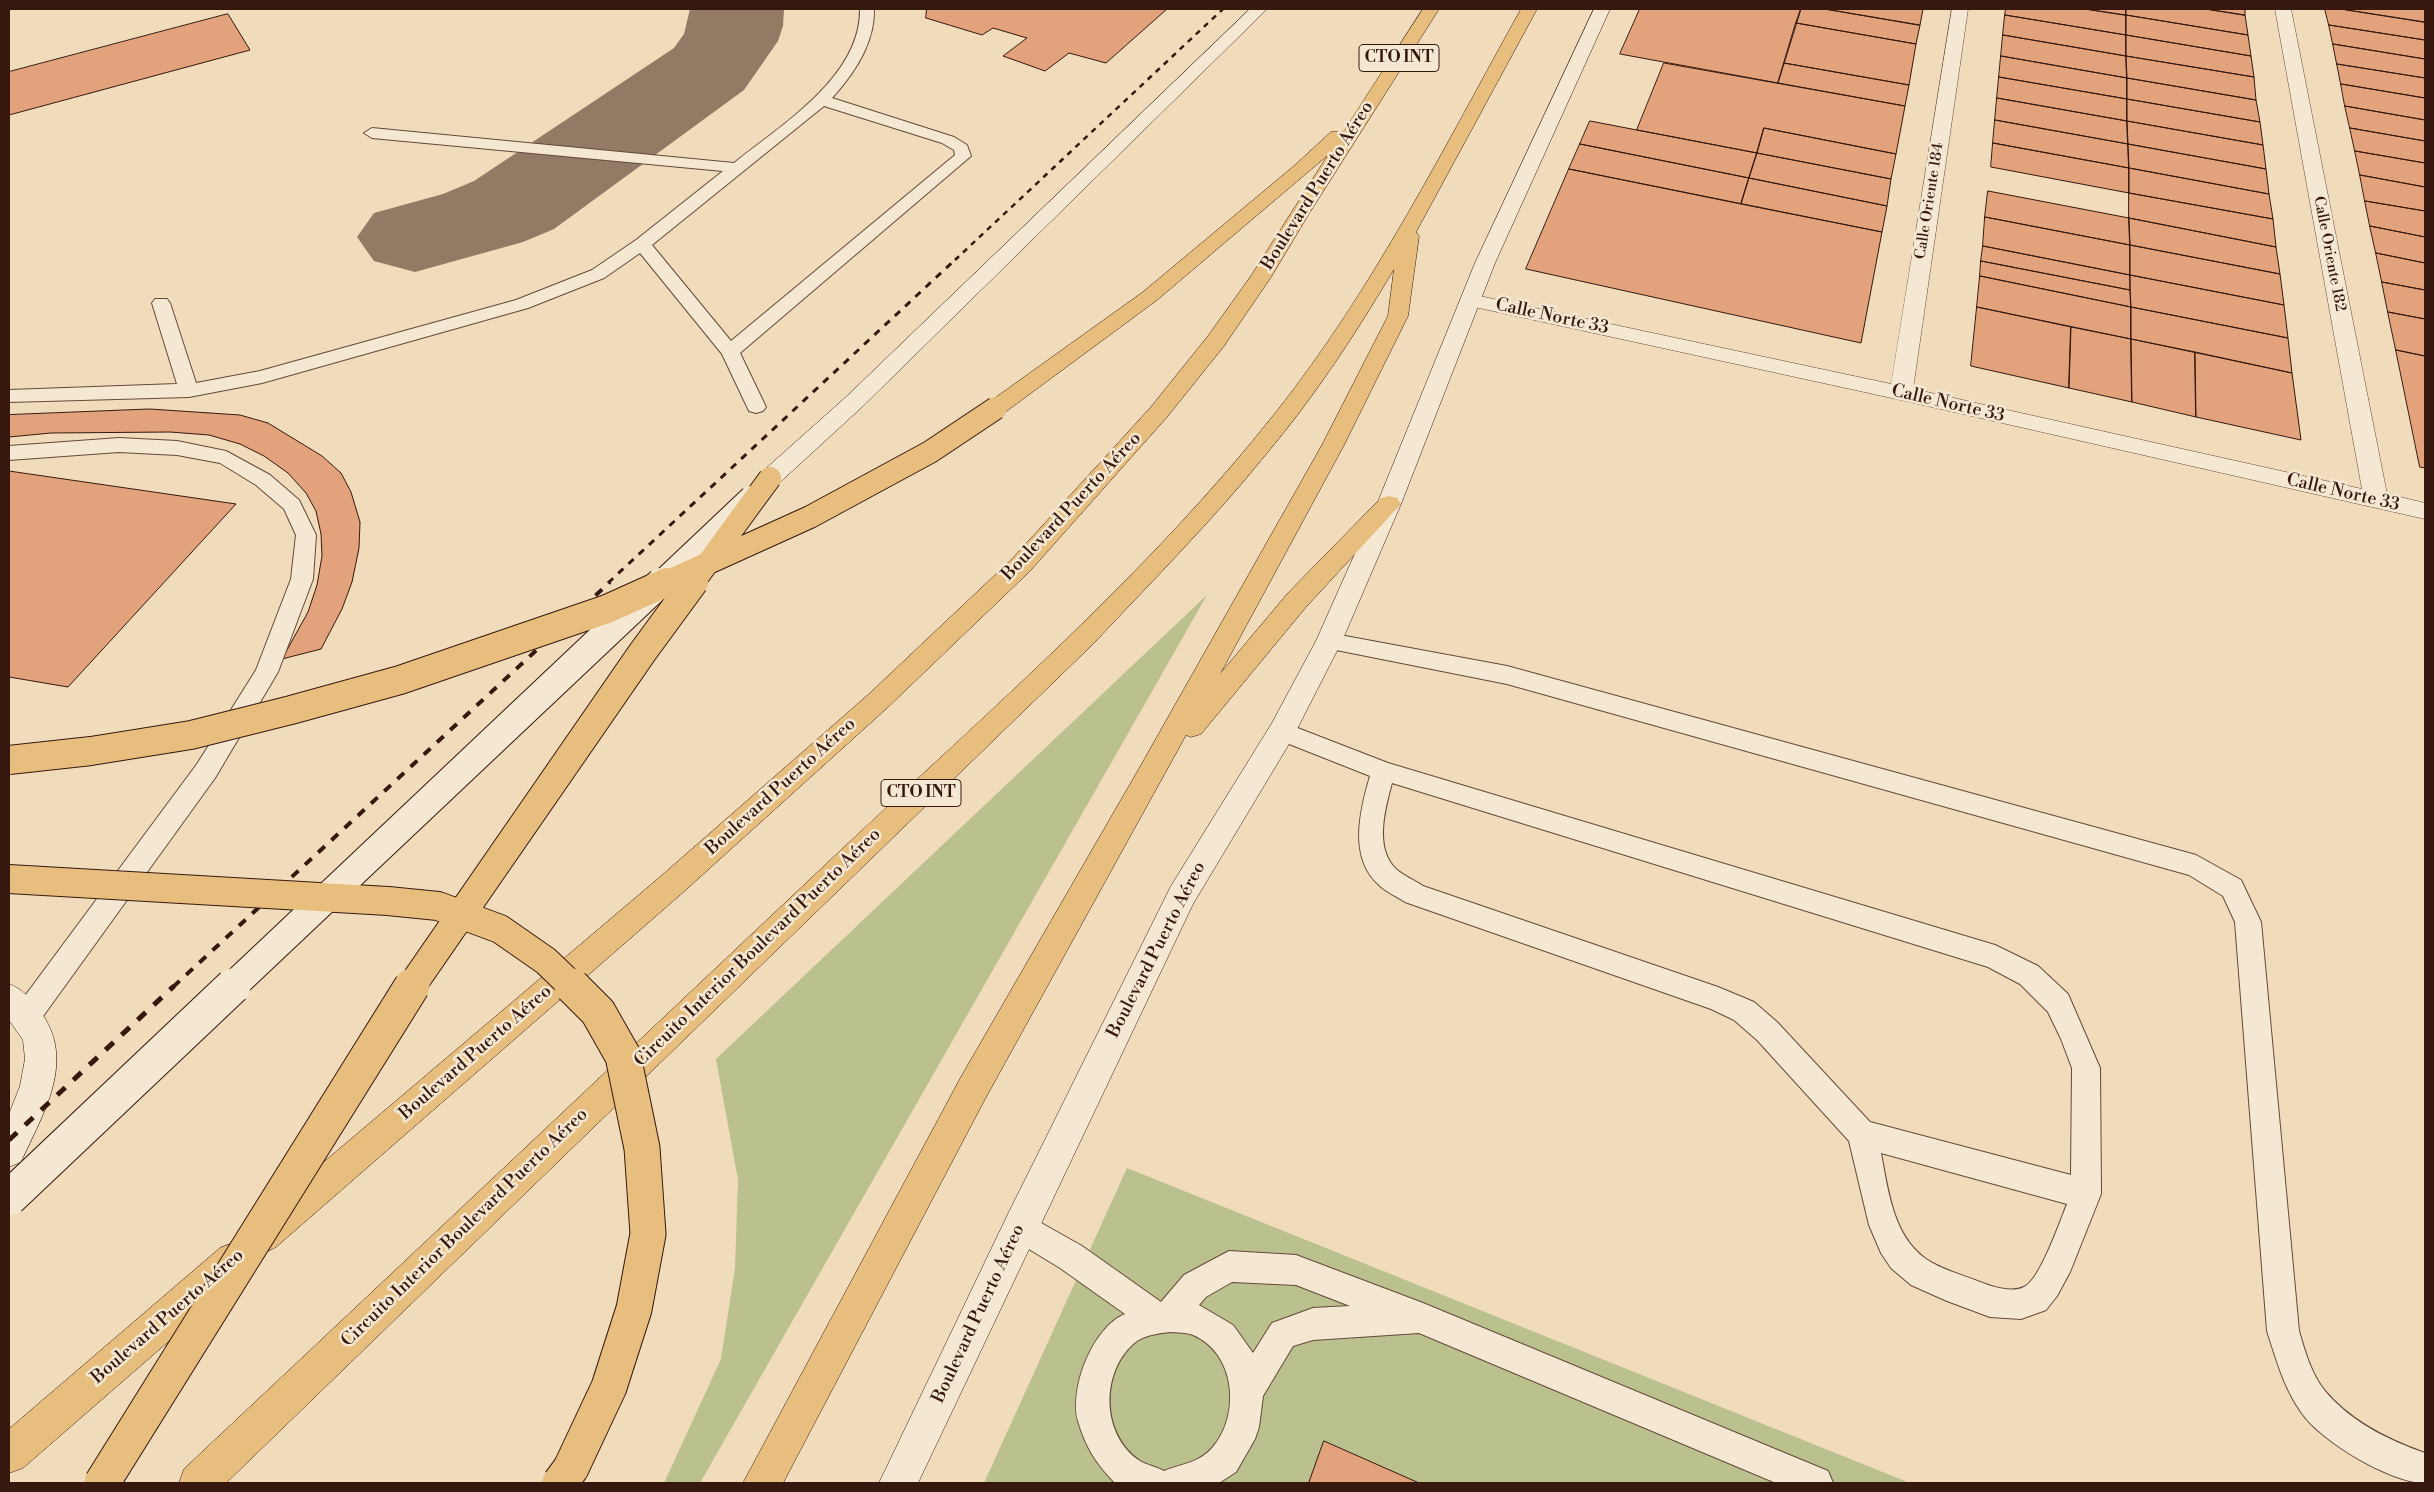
<!DOCTYPE html>
<html>
<head>
<meta charset="utf-8">
<style>
	body { margin:0 }
	#map { position:relative; width:2434px; height:1492px; overflow:hidden; background:#f0dbbb; font-family:"Libre Bodoni",serif }
	canvas { display:block }
	.frame { position:absolute; inset:0; border:10px solid #36180e; pointer-events:none }
</style>
</head>
<body>
<div id="map">
<canvas width="2434" height="1492"></canvas>
<div class="frame"></div>
</div>
<script>
const ctx = document.querySelector('canvas').getContext('2d');
ctx.lineJoin = 'round';
function fillPath(path, color) { ctx.fillStyle = color; ctx.fill(path, 'evenodd'); }
function stroke(path, color, width, dash) { ctx.strokeStyle = color; ctx.lineWidth = width; ctx.lineCap = dash ? 'butt' : 'round'; ctx.setLineDash(dash || []); ctx.stroke(path); }
function label(font, color, halo, rows, align = 'center') {
  ctx.font = font + ' "Libre Bodoni",serif'; ctx.lineWidth = 5; ctx.setLineDash([]); ctx.textBaseline = 'middle'; ctx.strokeStyle = halo; ctx.fillStyle = color; for (const [text, x, y, turn = 0] of rows) {
    ctx.save(); ctx.translate(x, y); ctx.rotate((+turn || 0) * Math.PI / 180); ctx.textAlign = isNaN(turn) ? turn : align; if (halo) ctx.strokeText(text, 0, 0); ctx.fillText(text, 0, 0); ctx.restore();
  }
}
fillPath(new Path2D(`
	M1207,595L700,1483H664L721,1359L735,1268L738,1180L716,1059Z
	M1127,1168L1910,1483H984Z`), '#bbc08f');
fillPath(new Path2D(`
	M690,9H784L783,26L778,41L744,90L554,229L523,242L415,272L374,261L357,237L374,213L443,194L474,181L674,48L684,34Z`), '#937a64');
const building = new Path2D(`
	M927,9H1167L1106,63L1069,53L1045,71L1003,56L1027,38L993,28L982,35L926,18Z
	M1640,9H1801L1778,83L1620,54Z
	M1801,9H1825L1920,25L1916,44L1796,23Z
	M1825,9H1923L1920,25Z
	M2006,9H2085L2126,15V35L2005,15Z
	M2085,9H2126V15Z
	M2126,9H2206L2245,15L2248,35L2126,15Z
	M2206,9H2245V15Z
	M2325,9H2341L2425,22V40L2329,25Z
	M2341,9H2425V22Z
	M228,14L250,50L9,115V72Z
	M2005,15L2126,35V56L2003,35Z
	M2126,15L2248,35L2251,56L2126,35Z
	M1796,23L1916,44L1909,85L1784,63Z
	M2329,25L2425,40V59L2333,44Z
	M2003,35L2126,56L2127,78L2001,56Z
	M2126,35L2251,56L2254,77L2126,56Z
	M2333,44L2425,59V78L2337,64Z
	M2001,56L2127,78V99L1999,77Z
	M2126,56L2254,77L2256,100L2127,78Z
	M1664,63L1905,106L1896,154L1764,128L1757,153L1637,130Z
	M1784,63L1909,85L1905,106L1778,83Z
	M2337,64L2425,78V98L2341,84Z
	M1999,77L2127,99V121L1997,98Z
	M2127,78L2256,100L2260,122L2127,99Z
	M2341,84L2425,98V120L2345,106Z
	M1997,98L2127,121L2128,144L1995,120Z
	M2127,99L2260,122L2263,145L2127,121Z
	M2345,106L2425,120V141L2350,128Z
	M1995,120L2128,144L2129,168L1993,143Z
	M1590,121L1637,130L1757,153L1749,178L1580,144Z
	M2127,121L2263,145L2266,169L2128,144Z
	M1764,128L1896,154L1891,179L1757,153Z
	M2350,128L2425,141V163L2355,151Z
	M1993,143L2129,168V193L1991,167Z
	M1580,144L1749,178L1741,204L1569,169Z
	M2128,144L2266,169L2269,194L2129,168Z
	M2355,151L2425,163V187L2360,175Z
	M1757,153L1891,179L1887,206L1749,178Z
	M2129,168L2269,194L2273,219L2129,193Z
	M1569,169L1882,232L1861,343L1526,269Z
	M2360,175L2425,187V211L2365,201Z
	M1749,178L1887,206L1882,232L1741,204Z
	M1988,191L2129,218L2130,245L1985,217Z
	M2129,193L2273,219L2276,247L2129,218Z
	M2365,201L2425,211V237L2370,226Z
	M1985,217L2130,245V275L1983,246Z
	M2129,218L2276,247L2280,274L2130,245Z
	M2370,226L2425,237V263L2376,253Z
	M2130,245L2280,274L2284,305L2130,275Z
	M1983,246L2130,275V290L1981,261Z
	M2376,253L2425,263V290L2382,282Z
	M1981,261L2130,290L2131,307L1980,276Z
	M2130,275L2284,305L2288,338L2131,307Z
	M1980,276L2131,307V339L1977,307Z
	M2382,282L2425,290V319L2388,312Z
	M1977,307L2071,327L2069,388L1971,366Z
	M2131,307L2288,338L2292,373L2131,339Z
	M2388,312L2425,319V356L2396,350Z
	M2071,327L2131,339L2132,402L2069,388Z
	M2131,339L2195,352L2196,417L2132,402Z
	M2396,350L2425,356V468L2420,467Z
	M2195,352L2292,373L2301,440L2196,417Z
	M150,409L240,415L268,423L322,456L341,473L351,492L360,522L359,548L352,582L342,609L321,649L282,659L308,612L317,585L322,556L321,534L316,511L306,493L288,473L264,456L240,444L209,435L170,432L51,433L9,437V415Z
	M9,471L236,504L68,687L9,677Z
	M1324,1441L1419,1483H1309Z`);
fillPath(building, '#e2a27c');
stroke(building, '#36180e', 1);
const lane = new Path2D(`
	M860,9H874C875,43 854,74 832,98L954,137L967,145L971,156L740,353L766,407L763,411L756,413L749,411L722,354L640,253L604,278L528,308L262,383L189,397L9,402V390L177,384L152,303L155,299H167L170,303L196,383L260,371L516,300L592,270L636,240L723,171L372,138L364,133L372,128L734,163C781,125 861,77 860,9ZM824,106L942,143L954,150L955,155L731,341L652,245Z
	M119,438L177,441L226,451L270,475L299,500L316,535L313,579L278,672L215,778L36,1026L26,1030L16,1026L12,1017L16,1008L197,764L256,670L291,579L296,535L284,509L256,485L220,463L177,455L119,452L9,460V446Z
	M1329,633L1507,666L2196,855L2241,880L2261,922L2299,1331C2305,1351 2311,1374 2325,1391C2351,1422 2388,1440 2425,1453V1483C2391,1483 2320,1441 2301,1412C2284,1388 2276,1359 2267,1331L2235,922L2223,896L2189,875L1507,684L1321,647L1318,641L1321,635Z
	M1282,722L1388,763L1995,945L2038,966L2068,994L2100,1068L2101,1194L2070,1272L2057,1296L2046,1310L2021,1319L1990,1317L1947,1301L1911,1285L1891,1268L1881,1253L1869,1225L1849,1141L1757,1040L1734,1020L1711,1009L1405,902C1396,896 1386,892 1379,885C1348,858 1360,810 1370,776L1274,738L1270,731L1274,724ZM1392,783L1988,967L2020,984L2048,1012L2061,1039L2072,1068L2071,1175L1870,1122L1777,1022L1754,1002L1718,987L1423,886C1414,880 1404,876 1396,869C1374,848 1385,809 1392,783ZM1881,1153L2067,1204C2060,1221 2040,1280 2024,1287C2010,1294 1988,1285 1975,1280C1959,1274 1941,1269 1926,1259C1893,1236 1888,1190 1881,1153Z
	M1020,1211L1082,1246L1161,1302L1184,1275L1229,1251L1296,1255L1423,1303L1828,1471L1833,1483H1776L1419,1333L1313,1340L1293,1346L1263,1396L1259,1427L1255,1439L1236,1472L1219,1483H1115C1096,1463 1086,1448 1078,1421C1069,1388 1093,1327 1125,1314L1060,1268L1009,1237L1005,1226L1009,1215ZM1232,1282L1296,1285L1350,1306L1313,1308L1272,1323L1253,1353L1233,1325L1199,1305L1206,1297ZM1170,1332C1177,1333 1186,1332 1193,1335C1236,1353 1241,1416 1212,1448C1199,1463 1181,1464 1164,1471C1157,1467 1147,1465 1140,1461C1100,1435 1100,1369 1137,1341C1146,1335 1160,1333 1170,1332Z`);
const street = new Path2D(`
	M1952,9H1968L1913,389L2362,489L2275,9H2291L2387,494L2425,503V519L1901,400L1470,306L1463,304L1460,300L1463,296L1470,294L1891,384Z`);
const secondary = new Path2D(`
	M1250,9H1267L862,407L778,484L770,486L762,484L758,478L762,472L846,397Z
	M1594,9H1610L1495,263L1401,504L1342,641L1292,739L1193,904L918,1483H879L1008,1214L1171,886L1272,723L1316,641L1377,504L1475,263Z
	M9,984C23,989 31,999 40,1011C77,1061 43,1113 21,1162L9,1167V1114L20,1086L25,1059L23,1040L9,1020Z`);
const highway = new Path2D(`
	M1423,9H1439L1310,212L1271,277L1224,346L1167,417L1030,571L887,708L680,895L276,1247L264,1253L252,1247L246,1235L252,1223L660,877L869,694L1012,559L1151,407L1208,336L1251,276L1328,155L1157,300L1004,413L996,415L988,413L985,408L988,403L1143,292L1294,166L1331,132H1343Z
	M1521,9H1537L1416,232L1419,236L1408,316L1344,445L1220,674L1288,593L1381,498L1389,496L1397,498L1401,504L1306,607L1201,734L1191,737L1186,735L985,1099L783,1483H743L961,1077L1140,767L1322,445L1388,316L1394,269C1356,333 1315,396 1267,453C1213,520 1152,581 1093,644L226,1483H179L184,1469C403,1263 622,1057 840,851C990,710 1149,573 1277,411C1374,288 1445,146 1521,9Z
	M233,1243L246,1248L251,1261L246,1274L23,1468L9,1473V1429L220,1248Z`);
stroke(lane, '#644939', 2);
stroke(street, '#644939', 1);
stroke(secondary, '#36180e', 1);
stroke(highway, '#36180e', 1);
fillPath(lane, '#f5e8d3');
fillPath(street, '#f5e8d3');
fillPath(secondary, '#f5e8d3');
fillPath(highway, '#e8be7e');
stroke(new Path2D(`
	M955,260L1223,9`), '#36180e', 2.5, [5.5, 5.5]);
stroke(new Path2D(`
	M608,583L957,258`), '#36180e', 3, [7, 7]);
stroke(new Path2D(`
	M173,987L610,582`), '#36180e', 4, [9, 9]);
stroke(new Path2D(`
	M9,1140L174,986`), '#36180e', 5, [11, 11]);
const secondaryBridgeFar2 = new Path2D(`
	M660,583L751,497`);
const secondaryBridgeFar1 = new Path2D(`
	M232,987L661,582`);
const secondaryBridge = new Path2D(`
	M9,1198L233,986`);
const highwayBridgeFar2 = new Path2D(`
	M664,583L810,517L930,452L996,408
	M693,583L770,478`);
const highwayBridgeFar1 = new Path2D(`
	M9,760L91,751L191,735L291,710L400,680L607,609L667,582
	M9,879L388,901L438,906L500,929L546,961L573,987
	M411,987L642,653L694,582`);
const highwayBridge = new Path2D(`
	M102,1483L412,986
	M560,1483L571,1468L609,1387L634,1309L648,1234L642,1148L623,1056L598,1012L572,986`);
stroke(secondaryBridgeFar2, '#36180e', 24, []);
stroke(secondaryBridgeFar1, '#36180e', 30, []);
stroke(secondaryBridge, '#36180e', 37, []);
stroke(highwayBridgeFar2, '#36180e', 24, []);
stroke(highwayBridgeFar1, '#36180e', 30, []);
stroke(highwayBridge, '#36180e', 37, []);
stroke(secondaryBridgeFar2, '#f5e8d3', 22);
stroke(secondaryBridgeFar1, '#f5e8d3', 28);
stroke(secondaryBridge, '#f5e8d3', 35);
stroke(highwayBridgeFar2, '#e8be7e', 22);
stroke(highwayBridgeFar1, '#e8be7e', 28);
stroke(highwayBridge, '#e8be7e', 35);
label('15px', '#36180e', '#f5e8d3', [
	["Calle Oriente 184",1930,201,-81],
	["Calle Oriente 182",2329,254,79]
]);
for (const [x, y, w] of [
	[1399,58,80],
	[921,793,80]
]) { const box = new Path2D(); box.roundRect(x - w / 2, y - 13.5, w, 27, 4); ctx.fillStyle = '#f5e8d3'; ctx.fill(box); stroke(box, '#36180e', 1); }
label('bold 16px', '#36180e', null, [
	["CTO INT",1399,58],
	["CTO INT",921,793]
]);
label('18px', '#36180e', '#f5e8d3', [
	["Boulevard Puerto Aéreo",1318,186,-58],
	["Calle Norte 33",1552,317,12],
	["Calle Norte 33",1948,404,13],
	["Calle Norte 33",2343,493,13],
	["Boulevard Puerto Aéreo",1072,507,-47],
	["Boulevard Puerto Aéreo",781,787,-42],
	["Circuito Interior Boulevard Puerto Aéreo",758,948,-44],
	["Boulevard Puerto Aéreo",1157,950,-63],
	["Boulevard Puerto Aéreo",476,1053,-41],
	["Circuito Interior Boulevard Puerto Aéreo",465,1228,-44],
	["Boulevard Puerto Aéreo",979,1314,-65],
	["Boulevard Puerto Aéreo",168,1317,-41]
]);
</script>
</body>
</html>
